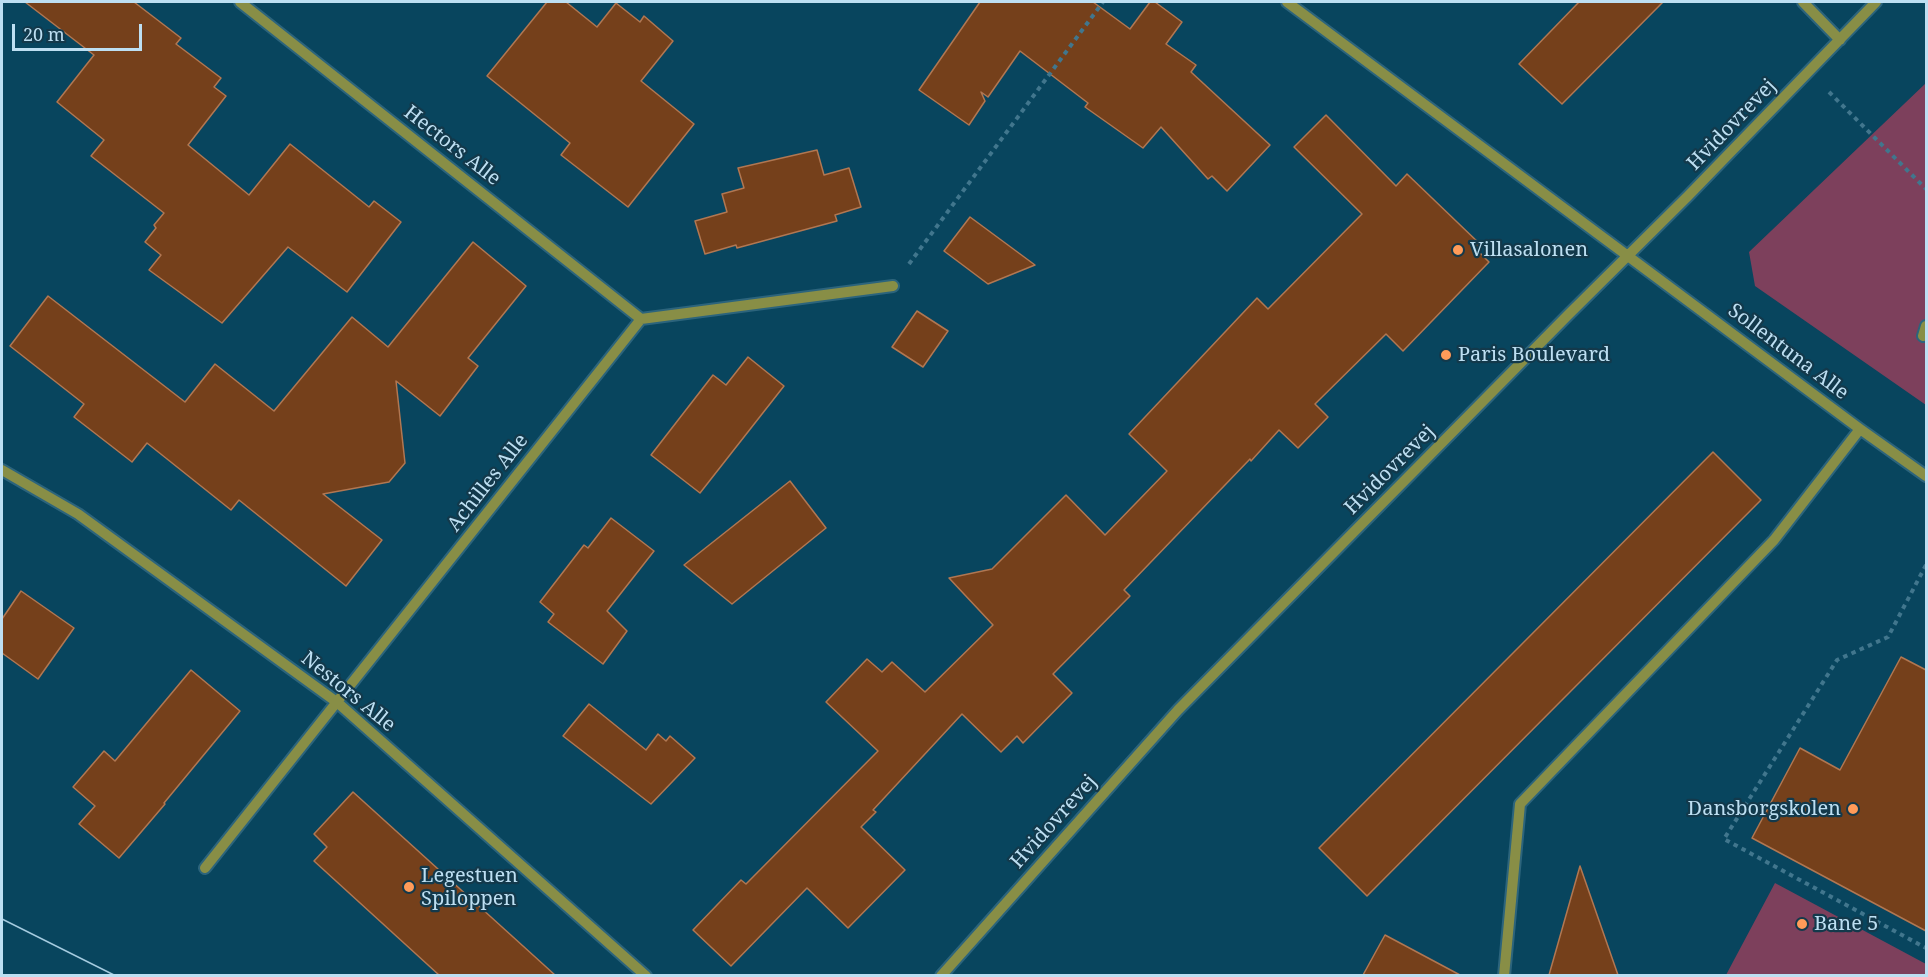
<!DOCTYPE html>
<html>
<head>
<meta charset="utf-8">
<style>
	body { margin:0 }
	#map { position:relative; width:1928px; height:977px; overflow:hidden; background:#08455e; font-family:"Noto Serif",serif }
	canvas { display:block }
	.frame { position:absolute; inset:0; border:3px solid #bddff2; pointer-events:none }
	.scale { position:absolute; left:12px; top:24px; width:130px; height:27px; box-sizing:border-box; border:3px solid #bddff2; border-top:0; padding-left:8px; font-size:18px; line-height:21px; white-space:nowrap; color:#bddff2; -webkit-text-stroke:4px #13394b; paint-order:stroke }
</style>
</head>
<body>
<div id="map">
<canvas width="1928" height="977"></canvas>
<div class="frame"></div>
<div class="scale">20 m</div>
</div>
<script>
const ctx = document.querySelector('canvas').getContext('2d');
ctx.lineJoin = 'round';
function fillPath(path, color) { ctx.fillStyle = color; ctx.fill(path, 'evenodd'); }
function stroke(path, color, width, dash) { ctx.strokeStyle = color; ctx.lineWidth = width; ctx.lineCap = dash ? 'butt' : 'round'; ctx.setLineDash(dash || []); ctx.stroke(path); }
function label(font, color, halo, rows, align = 'center') {
  ctx.font = font + ' "Noto Serif",serif'; ctx.lineWidth = 4.5; ctx.setLineDash([]); ctx.textBaseline = 'middle'; ctx.strokeStyle = halo; ctx.fillStyle = color; for (const [text, x, y, turn = 0] of rows) {
    ctx.save(); ctx.translate(x, y); ctx.rotate((+turn || 0) * Math.PI / 180); ctx.textAlign = isNaN(turn) ? turn : align; if (halo) ctx.strokeText(text, 0, 0); ctx.fillText(text, 0, 0); ctx.restore();
  }
}
fillPath(new Path2D(`
	M1926,83V405L1755,286L1749,252Z
	M1775,883L1926,964V975H1726Z`), '#7d405c');
const building = new Path2D(`
	M25,2H134L181,38L176,44L221,78L214,87L226,96L188,145L249,195L290,144L369,207L374,201L401,222L347,292L288,247L222,323L149,270L161,255L145,242L156,228L154,225L164,213L91,156L104,140L57,102L94,55Z
	M547,2H566L597,27L616,3L640,22L644,16L673,41L641,81L694,124L628,207L561,155L570,143L487,76Z
	M980,2H1093L1130,29L1150,2H1155L1182,22L1166,44L1196,65L1191,72L1270,145L1227,191L1212,176L1208,179L1161,127L1143,148L1085,107L1088,103L1020,51L988,97L981,92L985,101L969,125L919,90Z
	M1579,2H1663L1562,104L1519,64Z
	M1326,115L1396,186L1407,174L1482,246L1478,251L1489,262L1403,351L1386,334L1315,404L1328,417L1298,448L1279,430L1251,461L1250,459L1124,590L1130,596L1053,674L1072,693L1023,743L1017,736L1001,752L962,714L873,810L876,812L861,827L905,870L848,928L807,888L731,966L693,930L741,880L746,884L878,751L826,702L867,659L882,672L892,662L925,692L993,625L949,578L992,569L1066,495L1105,535L1167,471L1129,434L1257,298L1268,309L1362,214L1294,147Z
	M817,150L824,175L849,168L861,207L835,215L837,221L737,248L736,245L705,254L695,221L727,212L722,194L744,188L738,168Z
	M970,217L1035,265L988,284L944,251Z
	M473,242L526,286L468,358L478,366L440,416L396,381L405,463L389,482L323,494L382,540L346,586L239,500L231,510L147,443L132,462L74,417L84,404L10,346L48,296L185,402L215,364L274,411L352,317L388,347Z
	M917,311L948,331L923,367L892,347Z
	M748,357L784,386L700,493L651,455L713,375L726,385Z
	M1713,452L1761,500L1367,896L1319,848Z
	M790,481L826,528L732,604L684,565Z
	M611,518L654,551L607,611L627,631L603,664L548,622L554,614L540,602L584,545L588,548Z
	M21,591L74,628L38,679L2,653V619Z
	M1901,657L1926,670V931L1752,838L1800,748L1840,770Z
	M191,670L240,711L164,803L165,804L119,858L79,824L95,806L73,787L104,751L115,761Z
	M589,704L646,750L658,734L666,741L670,736L695,758L651,804L563,736Z
	M353,792L555,975H439L314,861L327,847L314,834Z
	M1580,866L1618,975H1549Z
	M1385,935L1460,975H1363Z`);
fillPath(building, '#75401b');
stroke(building, '#b17752', 1.5);
const minor = new Path2D(`
	M240,2L641,319
	M1287,2L1860,429L1926,476
	M1803,2L1840,40
	M1923,336L1926,326
	M2,470L78,514L338,703L646,976
	M205,868L641,319L893,286
	M941,976L1178,710L1568,315L1688,196L1876,2
	M1504,976L1520,804L1774,540L1860,429`);
stroke(minor, '#2c647c', 14);
stroke(new Path2D(`
	M1829,92L1926,189
	M909,264L1103,2
	M1926,565L1888,637L1837,660L1724,839L1926,948`), '#41768d', 4, [4.5, 4.5]);
stroke(minor, '#888e46', 10);
stroke(new Path2D(`
	M2,919L116,976`), '#a4cade', 1.5);
for (const [x, y, r, color] of [
	[1458,250,6,"#ff9b59"],
	[1446,355,6,"#ff9b59"],
	[1853,809,6,"#ff9b59"],
	[409,887,6,"#ff9b59"],
	[1802,924,6,"#ff9b59"]
]) { const dot = new Path2D(); dot.arc(x, y, r, 0, 2 * Math.PI); ctx.fillStyle = color; ctx.fill(dot); stroke(dot, '#13394b', 2); }
label('20px', '#bddff2', '#13394b', [
	["Hvidovrevej",1732,125,-46],
	["Hectors Alle",452,146,38],
	["Sollentuna Alle",1788,352,37],
	["Hvidovrevej",1390,470,-45],
	["Achilles Alle",488,483,-52],
	["Nestors Alle",348,692,39],
	["Hvidovrevej",1054,822,-48]
]);
label('20px', '#bddff2', '#13394b', [
	["Villasalonen",1470,250],
	["Paris Boulevard",1458,355],
	["Dansborgskolen",1841,809,"right"],
	["Legestuen",421,876],
	["Spiloppen",421,899],
	["Bane 5",1814,924]
], 'left');
</script>
</body>
</html>
